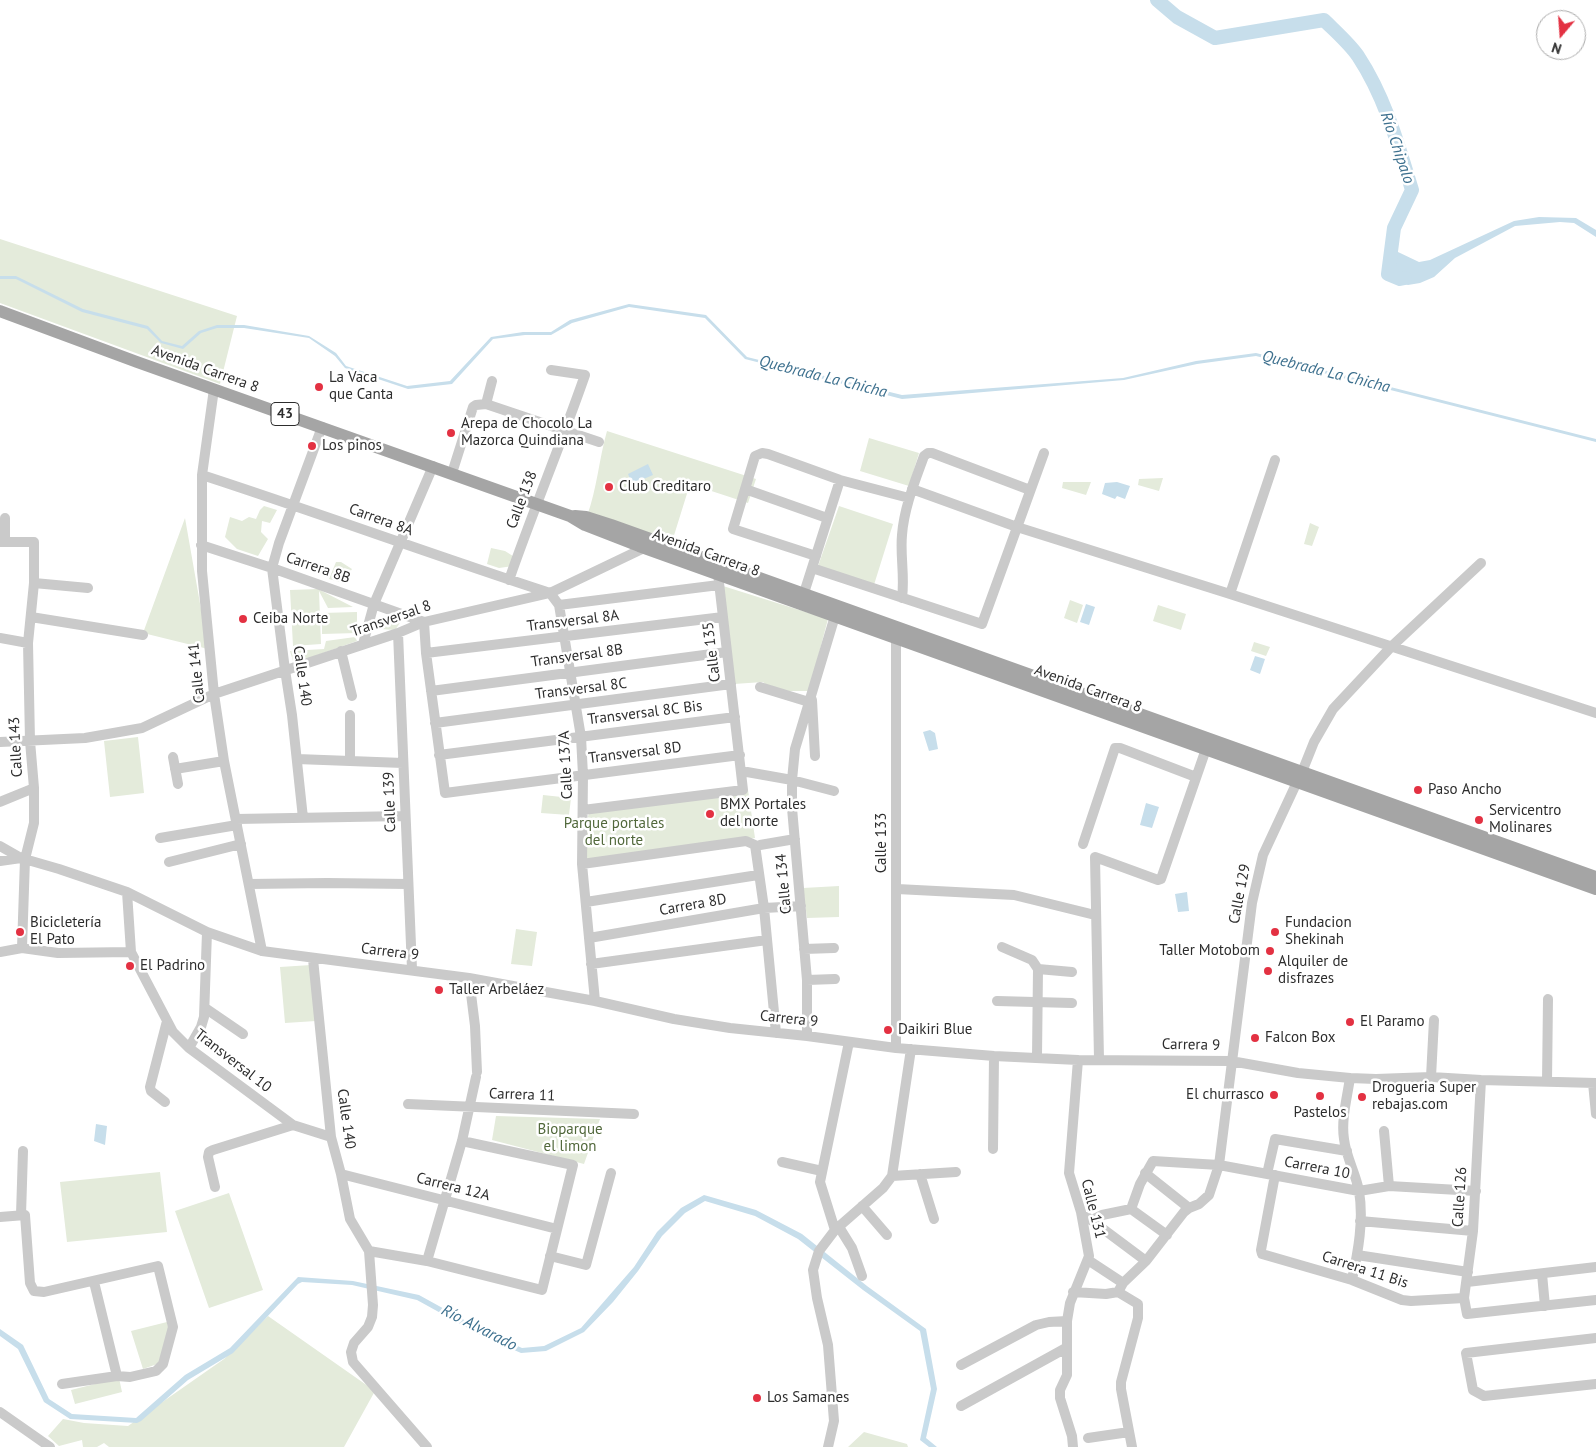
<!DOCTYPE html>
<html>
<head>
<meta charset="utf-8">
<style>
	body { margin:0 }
	#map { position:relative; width:1596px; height:1447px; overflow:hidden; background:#fff; font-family:"PT Sans",sans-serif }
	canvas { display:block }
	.north { position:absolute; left:1536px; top:10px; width:50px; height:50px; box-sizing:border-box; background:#fff; border:1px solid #ababab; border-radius:50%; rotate:198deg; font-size:14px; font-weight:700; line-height:20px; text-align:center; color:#2d2d2d }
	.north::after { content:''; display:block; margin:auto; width:18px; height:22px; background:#e33142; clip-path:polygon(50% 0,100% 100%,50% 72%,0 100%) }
</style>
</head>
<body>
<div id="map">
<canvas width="1596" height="1447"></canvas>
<div class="north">N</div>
</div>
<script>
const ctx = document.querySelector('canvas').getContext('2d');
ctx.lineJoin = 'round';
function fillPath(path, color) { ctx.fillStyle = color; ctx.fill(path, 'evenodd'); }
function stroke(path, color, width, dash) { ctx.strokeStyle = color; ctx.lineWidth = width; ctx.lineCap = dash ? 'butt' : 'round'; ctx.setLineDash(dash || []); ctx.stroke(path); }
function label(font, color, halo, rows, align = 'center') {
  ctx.font = font + ' "PT Sans",sans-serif'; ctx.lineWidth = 5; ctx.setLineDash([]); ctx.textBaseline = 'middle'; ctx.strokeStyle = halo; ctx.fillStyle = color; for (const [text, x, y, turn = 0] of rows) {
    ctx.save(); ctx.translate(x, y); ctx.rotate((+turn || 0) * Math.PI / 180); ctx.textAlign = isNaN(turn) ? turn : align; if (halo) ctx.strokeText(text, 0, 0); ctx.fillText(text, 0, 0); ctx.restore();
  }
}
fillPath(new Path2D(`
	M0,239L237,316L220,384L0,303Z
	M607,431L756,479L748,503L690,484L671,545L587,516C597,489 599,459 607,431Z
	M869,438L919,453L909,486L860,471Z
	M1163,478L1159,491L1138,485L1139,479Z
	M1063,482H1091L1086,495L1062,488Z
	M264,506L277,510L270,523L262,521L261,532L268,539L258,556L237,549L225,537L230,517L242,521L249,517L256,519L260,510Z
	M839,506L893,524L873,588L817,569Z
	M185,518L208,649L143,633Z
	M1310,523L1319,527L1312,546L1304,544Z
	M491,548L505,551L516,558L513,566L499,568L487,564Z
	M336,562H341L352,569L343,583L329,579Z
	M723,586L828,619L809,691H774L763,682L734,684Z
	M318,589L353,607L328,608L319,591L321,644L293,646L290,590Z
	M1070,600L1083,605L1077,623L1064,618Z
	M1158,605L1186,614L1181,630L1153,621Z
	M357,612V633L322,634V613Z
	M385,616L400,623L395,630L381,629Z
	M355,637L357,641L303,660L293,661L290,651L324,649L326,641Z
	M1254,642L1270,647L1266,656L1251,651Z
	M138,737L144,793L110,797L104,741Z
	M748,790L755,838L583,862L584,826L590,811Z
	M543,795L571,798L569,815L541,813Z
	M839,886V917L807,918L803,888Z
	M516,929L537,932L532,966L511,964Z
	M311,965L316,1021L285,1023L280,967Z
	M496,1116L600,1119L584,1164L492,1140Z
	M160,1172L167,1232L67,1242L60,1182Z
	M229,1193L263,1290L209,1308L175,1211Z
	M268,1316L375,1391L344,1447H109L104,1443L97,1447H83L82,1440L59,1446L48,1436L63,1419L84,1423L128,1426L224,1359Z
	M167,1322L170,1334L160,1363L143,1369L131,1331Z
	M119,1378L122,1392L75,1404L71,1390Z
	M864,1432L907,1444L908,1447H848Z`), '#e4ebdb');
fillPath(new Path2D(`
	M1539,217L1576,218L1596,230V237L1574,223L1560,222L1515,226L1455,258L1434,277L1420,283L1408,285L1388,278L1387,253L1398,252L1419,262L1430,260L1514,221Z
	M0,276H16L83,309L148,326L162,341L182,346L199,331L217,325H244L309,336L336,353L346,366L407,386L450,381L491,337L523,332H551L570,320L629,304L706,315L747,357L902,395L1123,378L1196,361L1256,353L1596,439V442L1256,356L1197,364L1124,380L902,399L745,359L705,318L629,307L572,323L551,335H525L493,339L452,384L408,389L345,368L335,356L309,338L244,328H217L201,333L183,349L161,343L147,329L82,312L16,279H0Z
	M648,464L653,475L632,484L628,474Z
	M1117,482L1130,486L1125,499L1117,496L1115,499L1102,494L1105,483Z
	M1086,604L1095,607L1089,625L1080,622Z
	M1255,656L1265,659L1260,674L1250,670Z
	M930,730L935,733L938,749L929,751L923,732Z
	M1146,803L1159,807L1152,828L1140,825Z
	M1187,892L1189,911L1178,912L1175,894Z
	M96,1124L107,1126L105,1145L94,1141Z
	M704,1195L756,1210L802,1234L867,1286L926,1329L937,1389L926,1438L937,1447H929L920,1440L931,1389L920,1331L863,1290L798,1239L755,1216L705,1201L685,1213L662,1236L638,1271L613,1302L584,1332L546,1351L521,1353L484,1337L417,1300L352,1285L302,1282L298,1284L233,1353L188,1380L141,1421L137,1423L70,1419L44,1402L18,1349L0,1336V1329L23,1345L49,1399L72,1414L136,1418L185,1375L230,1348L298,1277L353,1281L419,1295L486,1332L522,1348L544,1346L581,1328L634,1267L657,1232L681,1208Z`), '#c7deeb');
stroke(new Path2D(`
	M1157,0L1177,17L1215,38L1324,20C1335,31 1349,43 1358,56C1385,97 1398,144 1412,190L1394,228L1388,274L1400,279L1405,278`), '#c7deeb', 14);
stroke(new Path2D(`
	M214,389L202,475V571L214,694L224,761L262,951
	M486,404L599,442
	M452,473L473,407L476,405L486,404L492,381
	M202,475C319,513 433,555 550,593L559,605L581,737L583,775L582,864L595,1001
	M745,489L827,518
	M912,489L1017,527L1230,594L1596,713
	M0,542H34V583L28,643L30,741L34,788V823L25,859L22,948
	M5,542V518
	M201,545L272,568L424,622L426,653L445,793L740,755
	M816,556L733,529L755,456L762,453L768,454L840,480L909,498
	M812,568L982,624L1044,453
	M509,580C533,511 561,444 585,375L551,370
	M34,583L88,588
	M804,593L840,480
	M1230,594L1275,460
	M902,598C905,576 900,556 902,535C904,508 915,481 924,456L928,453H932L1030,490
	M559,605L719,585
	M31,617L143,635
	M398,633L412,969
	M0,638L28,643
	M896,638V1048
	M363,644L374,604L433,466
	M341,651L352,696
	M426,653L723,617
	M760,687L809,702
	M431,691L727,652
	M812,700L815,756
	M435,723L731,684
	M0,742L85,738L142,728L214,694L398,633L424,622L550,593L644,548
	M439,755L735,717
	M173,757L178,784
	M297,759L403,763
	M350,761V715
	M175,769L224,761
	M747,772L792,780L834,791
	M0,802L34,788
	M583,810L743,790L718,574
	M303,818L292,715L285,670L272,568L279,543L322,427
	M236,819L405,816
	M160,838L237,825
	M1083,844L1115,748H1120L1196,777
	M760,845L795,839
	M0,846L21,858
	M0,861L21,858L59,869L127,892L207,932L262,951L469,978L595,1001L674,1019L730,1028L807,1036L896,1048L994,1056L1078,1060L1231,1061L1298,1073L1350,1078L1376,1079L1431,1077L1481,1080L1596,1083
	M169,862L241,844
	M582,864L746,841L755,845L764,908L776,1033
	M249,884L327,883L408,884
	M897,889L1014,895L1095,915
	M127,892L131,952L173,1032L189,1048L293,1125L331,1137
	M586,902L758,875
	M589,938L764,908L801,906
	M1002,947L1032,960L1038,969L1072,972
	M804,949L834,948
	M0,952L22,948L58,953L131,952
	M313,959L331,1137L341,1174L350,1219L369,1251L373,1305L372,1317L368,1327L354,1343L351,1352L353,1362L427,1447
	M591,964L767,940
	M469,978L475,1026L477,1072
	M807,980L835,979
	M997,1001L1072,1003
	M205,1008L243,1034
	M807,1036V980L792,808V780L795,749L835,616
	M189,1048L201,1027L204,1017L207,932
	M1037,1057L1038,969
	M1099,1059L1095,857L1158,880L1161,879L1206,749
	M1431,1077L1434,1020
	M1350,1078C1347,1098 1341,1120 1344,1139C1346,1157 1356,1174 1359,1191C1364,1220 1358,1252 1352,1280
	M1481,1080L1473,1231L1464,1298L1467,1314L1596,1300
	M1547,1082L1548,999
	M1593,1083L1596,1114
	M165,1102L151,1091L150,1087L167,1021
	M408,1104L634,1114
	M1384,1131L1389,1186
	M993,1149L994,1056
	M782,1162L822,1171
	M1145,1173L1189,1208
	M341,1174L557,1229
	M920,1174L934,1219
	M1267,1174L1275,1139L1347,1151
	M1275,1175L1261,1250L1262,1254L1352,1280L1402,1300L1411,1301L1464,1298
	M892,1176L956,1172
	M215,1187L208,1157L209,1152L213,1150L293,1125
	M862,1206L887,1235
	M1131,1209L1140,1184L1153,1161L1219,1165L1359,1191L1389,1186L1476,1191
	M21,1215L23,1151
	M0,1217L25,1215L30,1283L34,1291L44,1292L158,1266L173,1327L163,1364L156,1371L130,1377L117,1376L62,1384
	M1087,1217L1146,1261
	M1092,1220L1102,1215L1131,1209L1167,1235
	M1360,1221L1473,1231
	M839,1227L852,1248L862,1276
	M835,1230L820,1182L849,1042
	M369,1251L427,1261L542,1290L573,1165L462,1141
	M1357,1255L1468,1272
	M550,1256L586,1265L611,1173
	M1088,1260L1123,1283
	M427,1261L462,1141L476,1077
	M1542,1274L1545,1306
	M94,1282L117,1376
	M1467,1282L1596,1267
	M1073,1292L1106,1294L1118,1292L1138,1304V1318L1121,1382V1389L1132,1447
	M1118,1292L1123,1283L1146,1261L1184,1212L1189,1208L1199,1204L1209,1195L1219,1165L1252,903L1263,855L1304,767L1314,742L1333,709L1391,647L1481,563
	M1596,1338L1466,1353L1473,1390L1484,1396L1596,1384
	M961,1365L1036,1325L1049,1322L1067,1321
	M961,1406L1066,1348
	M0,1412L50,1447
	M1088,1438L1129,1432
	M828,1447L834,1421L828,1345L817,1298L813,1270L819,1251L835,1230L883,1188L892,1176L911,1049
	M1073,1447L1072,1436L1060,1398V1390L1067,1375V1321L1070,1303L1089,1256L1081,1212L1069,1173L1078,1060`), '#cacaca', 10);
stroke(new Path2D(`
	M0,311L137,362L570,516L585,525L639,546L1596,889
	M575,516L586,517L611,525L1596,877`), '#a5a5a5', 12);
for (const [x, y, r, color] of [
	[319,387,5,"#e33142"],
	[451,433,5,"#e33142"],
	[312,446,5,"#e33142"],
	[609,487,5,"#e33142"],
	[243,619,5,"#e33142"],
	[1418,790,5,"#e33142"],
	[710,814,5,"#e33142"],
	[1479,820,5,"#e33142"],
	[20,932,5,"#e33142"],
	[1275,932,5,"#e33142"],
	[1270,951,5,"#e33142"],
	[130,966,5,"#e33142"],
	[1268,971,5,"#e33142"],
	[439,990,5,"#e33142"],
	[1350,1022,5,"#e33142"],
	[888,1030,5,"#e33142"],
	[1255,1038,5,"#e33142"],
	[1274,1095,5,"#e33142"],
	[1320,1096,5,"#e33142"],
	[1362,1097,5,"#e33142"],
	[757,1398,5,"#e33142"]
]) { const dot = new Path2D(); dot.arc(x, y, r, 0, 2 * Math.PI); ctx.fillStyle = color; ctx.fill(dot); stroke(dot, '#fff', 2); }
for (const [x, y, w] of [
	[285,414,28]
]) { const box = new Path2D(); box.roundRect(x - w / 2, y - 11.5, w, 23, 4); ctx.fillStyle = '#fff'; ctx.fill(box); stroke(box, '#2d2d2d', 1); }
label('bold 14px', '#2d2d2d', null, [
	["43",285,414]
]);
label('15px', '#2d2d2d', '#fff', [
	["Avenida Carrera 8",205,369,20],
	["Calle 138",522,500,-69],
	["Carrera 8A",381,520,20],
	["Avenida Carrera 8",706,553,20],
	["Carrera 8B",318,568,19],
	["Transversal 8",391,619,-19],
	["Transversal 8A",573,621,-7],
	["Calle 135",712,652,-97],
	["Transversal 8B",577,656,-8],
	["Calle 141",197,673,-96],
	["Calle 140",302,676,82],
	["Transversal 8C",581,689,-7],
	["Avenida Carrera 8",1088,689,20],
	["Transversal 8C Bis",645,713,-7],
	["Calle 143",16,747,-93],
	["Transversal 8D",635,753,-7],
	["Calle 137A",566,765,-93],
	["Calle 139",390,802,-92],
	["Calle 133",882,843,-90],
	["Calle 134",784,884,-95],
	["Calle 129",1240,894,-79],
	["Carrera 8D",693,905,-10],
	["Carrera 9",390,952,7],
	["Carrera 9",789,1019,6],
	["Carrera 9",1191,1045,1],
	["Transversal 10",233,1061,38],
	["Carrera 11",522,1095,2],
	["Calle 140",346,1119,82],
	["Carrera 10",1317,1168,11],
	["Carrera 12A",453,1187,14],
	["Calle 126",1460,1197,-86],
	["Calle 131",1093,1209,76],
	["Carrera 11 Bis",1365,1270,18]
]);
label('15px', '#2d2d2d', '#fff', [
	["La Vaca",329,378],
	["que Canta",329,395],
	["Arepa de Chocolo La",461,424],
	["Mazorca Quindiana",461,441],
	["Los pinos",322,446],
	["Club Creditaro",619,487],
	["Ceiba Norte",253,619],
	["Paso Ancho",1428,790],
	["BMX Portales",720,805],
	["del norte",720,822],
	["Servicentro",1489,811],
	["Molinares",1489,828],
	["Bicicletería",30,923],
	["El Pato",30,940],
	["Fundacion",1285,923],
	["Shekinah",1285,940],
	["Taller Motobom",1260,951,"right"],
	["Alquiler de",1278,962],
	["disfrazes",1278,979],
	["El Padrino",140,966],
	["Taller Arbeláez",449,990],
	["El Paramo",1360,1022],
	["Daikiri Blue",898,1030],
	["Falcon Box",1265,1038],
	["Drogueria Super",1372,1088],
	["rebajas.com",1372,1105],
	["El churrasco",1264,1095,"right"],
	["Pastelos",1320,1113,"center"],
	["Los Samanes",767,1398]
], 'left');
label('15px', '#51683b', '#fff', [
	["Parque portales",614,824],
	["del norte",614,841],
	["Bioparque",570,1130],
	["el limon",570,1147]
]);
label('italic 16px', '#3d708e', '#fff', [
	["Río Chipalo",1397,148,71],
	["Quebrada La Chicha",1326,372,14],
	["Quebrada La Chicha",823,377,14],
	["Río Alvarado",479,1328,27]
]);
</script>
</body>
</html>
